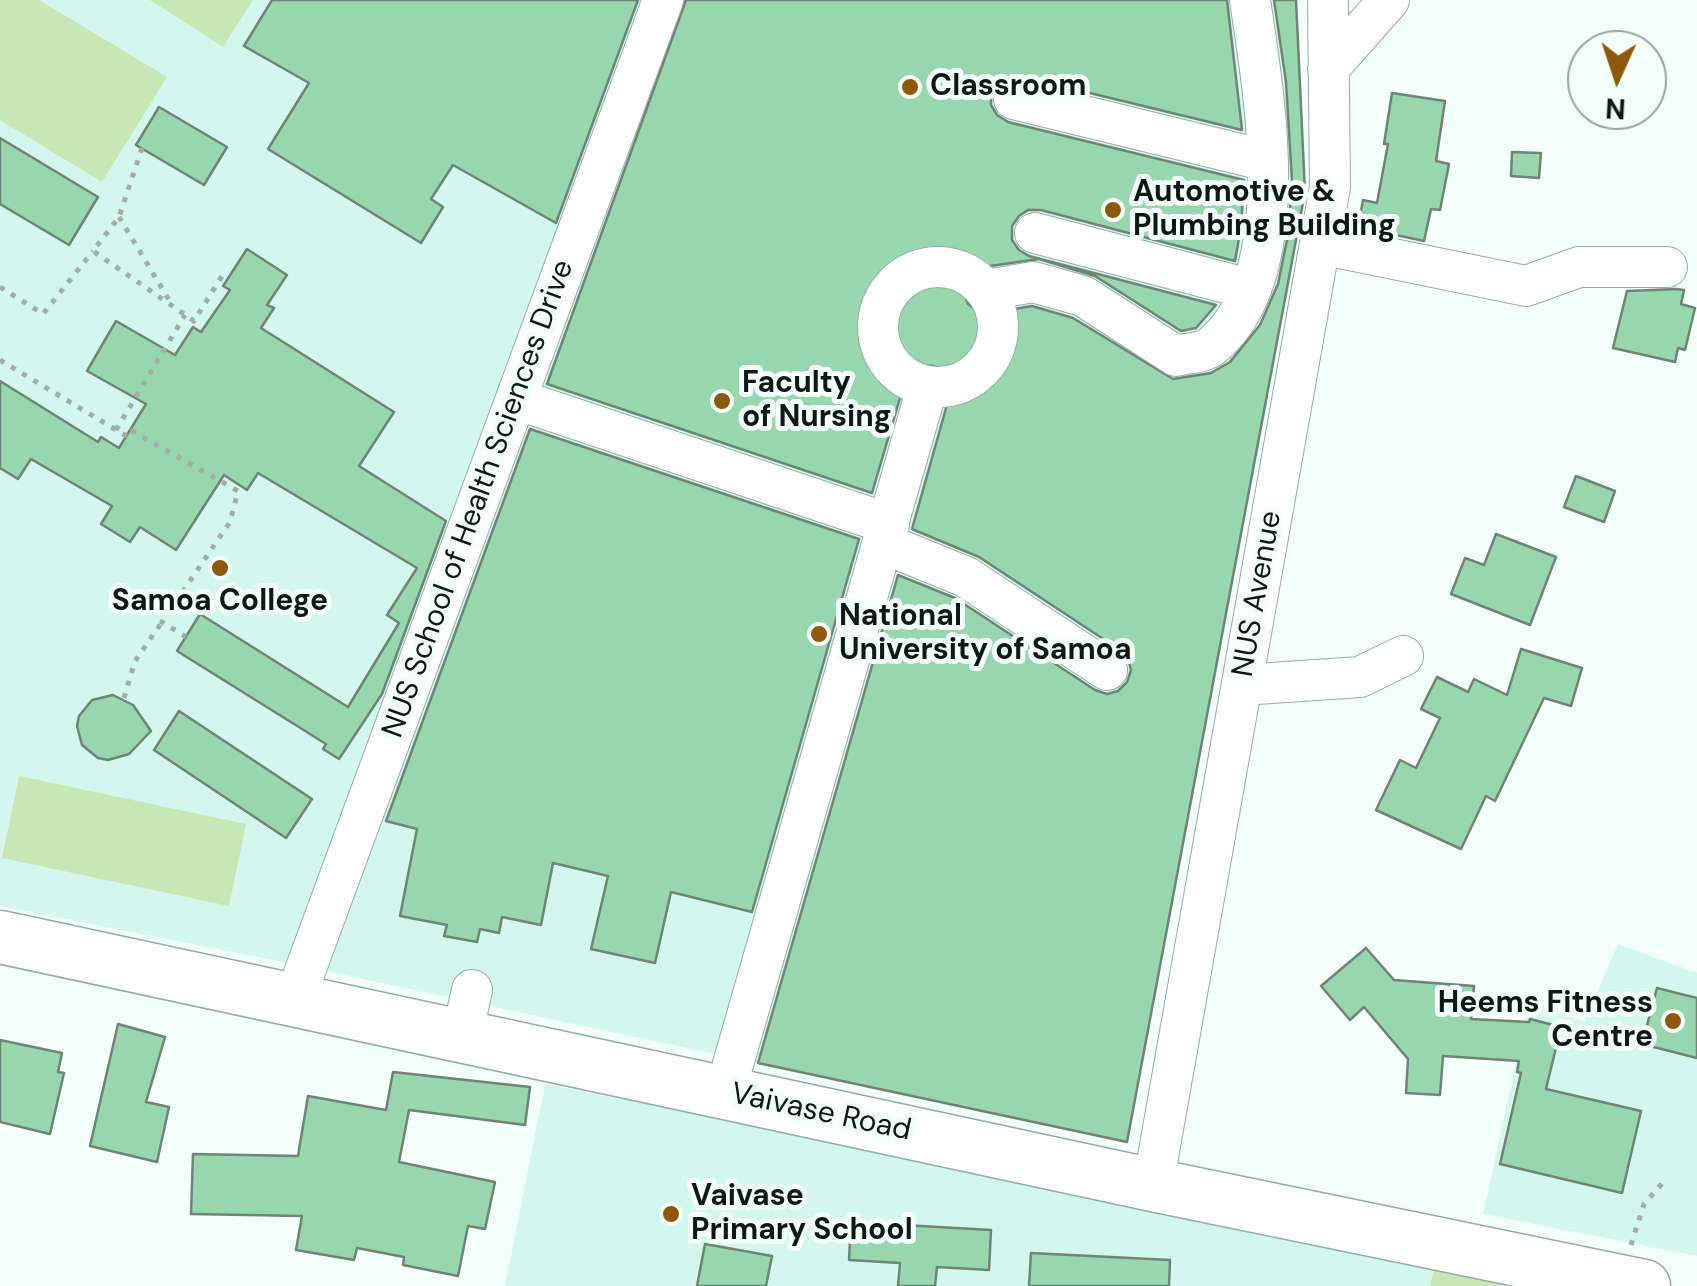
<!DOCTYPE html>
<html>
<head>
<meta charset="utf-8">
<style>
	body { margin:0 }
	#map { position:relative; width:1697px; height:1286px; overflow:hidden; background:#f3fefb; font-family:"DM Sans",sans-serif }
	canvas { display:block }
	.north { position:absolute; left:1567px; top:30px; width:100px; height:100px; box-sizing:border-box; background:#f3fefb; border:2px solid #97a29f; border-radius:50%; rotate:183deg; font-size:28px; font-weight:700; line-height:40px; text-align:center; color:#0e1815 }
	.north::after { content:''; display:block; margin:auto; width:35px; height:45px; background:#8f590c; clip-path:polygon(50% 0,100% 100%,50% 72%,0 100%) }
</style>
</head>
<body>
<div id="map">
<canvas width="1697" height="1286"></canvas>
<div class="north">N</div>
</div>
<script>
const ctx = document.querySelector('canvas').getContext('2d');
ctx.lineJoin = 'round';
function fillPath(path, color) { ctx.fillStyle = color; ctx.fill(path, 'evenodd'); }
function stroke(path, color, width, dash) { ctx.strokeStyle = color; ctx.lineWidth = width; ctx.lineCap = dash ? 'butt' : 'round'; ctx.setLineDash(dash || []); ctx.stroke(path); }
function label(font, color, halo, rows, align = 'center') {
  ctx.font = font + ' "DM Sans",sans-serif'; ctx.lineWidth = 10; ctx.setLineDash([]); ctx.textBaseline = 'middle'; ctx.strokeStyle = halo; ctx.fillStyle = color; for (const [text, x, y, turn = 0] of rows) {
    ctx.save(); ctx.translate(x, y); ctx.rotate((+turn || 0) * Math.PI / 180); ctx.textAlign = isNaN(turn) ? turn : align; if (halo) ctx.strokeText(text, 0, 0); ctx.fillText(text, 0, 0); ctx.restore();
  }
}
fillPath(new Path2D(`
	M0,0H1296L1305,194L1127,1142L288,963L0,906Z
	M1618,944L1697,973V1256L1483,1214L1530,999L1584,1022Z
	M545,1084L837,1142L1437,1256L1430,1286H505Z`), '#d2f8ee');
fillPath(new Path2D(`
	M0,0H39L167,77L102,182L0,120Z
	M150,0H253L223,47Z
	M19,776L246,824L229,906L2,858Z
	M1437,1256L1579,1286H1430Z`), '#c7e7b5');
const building = new Path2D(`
	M272,0H638L556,223L453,165L431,199L443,207L421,243L268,149L309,83L244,46Z
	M686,0H1227L1242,130L1020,76H1008L998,82L991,94V105L997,115L1008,122L1244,180L1241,227L1235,261L1041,210H1028L1019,216L1012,226V240L1019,250L1029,256L1216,305L1196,328L1181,331L1095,276L1039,259L983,267L971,272L964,283V293L968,304L978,312L991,313L1032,306L1073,318L1173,379L1211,373L1230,362L1260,325L1278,284L1288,235L1292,181L1286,82L1274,0H1296L1305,192L1127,1142L758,1063L898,575L955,598L1095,690L1107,694L1118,691L1127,682L1131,670L1128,659L1120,650L979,557L912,529L950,394V383L945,372L934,366L920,365L911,370L905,381L872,493L547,384Z
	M1392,93L1445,101L1436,161L1449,164L1440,210L1431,209L1424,241L1358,227L1363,200L1377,203L1388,144H1384Z
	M159,107L227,147L204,185L136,145Z
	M0,138L98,197L69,245L0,204Z
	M1512,152L1541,153L1539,178L1511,176Z
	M247,249L287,275L267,305L274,308L261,328L394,412L359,466L446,521L382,694L339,759L323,749L326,744L177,651L200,614L348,707L399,623L387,615L417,568L258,473L247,490L224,475L176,550L140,527L130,542L101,524L112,506L31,459L18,479L0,468V381L98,442L101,437L119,448L146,404L87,371L116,321L175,355L193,327L201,332L230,290L223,286Z
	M1676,289L1684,290L1681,304L1695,308L1685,350L1678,348L1675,362L1613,348L1627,291Z
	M530,429L859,539L752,912L671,892L655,963L591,949L608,876L553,863L541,925L502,917L499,933L480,929L477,942L444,936L447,925L400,916L417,829L386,821Z
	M1576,476L1615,491L1604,522L1564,507Z
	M1496,534L1556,557L1530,625L1451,594L1465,558L1484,565Z
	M1521,649L1582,668L1571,706L1544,698L1495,801L1486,796L1461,849L1376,810L1400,760L1416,768L1440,718L1421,709L1437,677L1468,692L1474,679L1507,695Z
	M113,695L133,705L151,731L129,754L108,760L98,758L82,745L77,726L79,716L92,700Z
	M179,711L312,799L286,838L154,750Z
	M1366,948L1394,980L1474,986L1471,1019L1529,1022L1530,1019L1561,1027L1546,1089L1641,1111L1622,1193L1500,1164L1521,1073L1517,1072L1519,1061L1443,1056L1440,1095L1406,1093L1408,1059L1364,1007L1350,1020L1321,986Z
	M1657,988L1697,998V1058L1642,1044Z
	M118,1024L165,1037L146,1102L169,1107L157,1162L90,1146Z
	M0,1040L62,1053L58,1072L64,1073L50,1134L0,1122Z
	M393,1072L530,1087L525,1125L409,1110L399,1162L495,1182L485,1229L468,1226L458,1276L403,1265L404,1257L357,1248L354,1260L296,1250L302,1216L191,1214L193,1154L298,1156L308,1096L386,1110Z
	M851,1222L991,1230L989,1270L937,1267L935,1286H898L900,1263L849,1260Z
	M705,1244L772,1256L766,1286H697Z
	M1031,1253L1170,1260L1169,1286H1029Z`);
fillPath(building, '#98d7ae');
stroke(building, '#6f8376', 2.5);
const minor = new Path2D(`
	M1328,69L1389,0
	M1014,99L1268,161
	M1035,233L1249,289
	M1320,244L1526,286L1579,267H1667
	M878 327a60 60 0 1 1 120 0a60 60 0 1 1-120 0Z
	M987,290L1033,282L1083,296L1176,356C1187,353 1204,353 1212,346C1297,275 1264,95 1250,0
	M516,399L889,524
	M885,544L966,577L1107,670
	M1242,685L1360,677L1403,656
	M295,998L663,0
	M462,1035L472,990
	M725,1092L927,388
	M1153,1185L1330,187L1328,0`);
const major = new Path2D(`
	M0,937L1153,1185L1644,1286`);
stroke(minor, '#93aea7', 42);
stroke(major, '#93aea7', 55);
stroke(new Path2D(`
	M142,148L119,217L93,251L194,321L222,276L227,279
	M119,217L169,300
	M0,287L43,314L93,251
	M0,360L128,437L132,431L238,491L230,522L162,622L186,637
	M116,430L185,315
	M124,698L135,661L162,622
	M1631,1245L1644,1204L1667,1178`), '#a2aca9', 5, [5, 8]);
stroke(minor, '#fff', 40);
stroke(major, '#fff', 52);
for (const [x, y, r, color] of [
	[910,87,10,"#8f590c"],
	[1113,210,10,"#8f590c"],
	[722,401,10,"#8f590c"],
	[220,568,10,"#8f590c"],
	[819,634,10,"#8f590c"],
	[1673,1021,10,"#8f590c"],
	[671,1214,10,"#8f590c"]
]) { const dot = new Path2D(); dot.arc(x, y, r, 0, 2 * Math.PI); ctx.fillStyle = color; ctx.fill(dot); stroke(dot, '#f3fefb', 4); }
label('bold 30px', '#0e1815', '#f3fefb', [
	["Classroom",930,87],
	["Automotive &",1133,193],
	["Plumbing Building",1133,227],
	["Faculty",742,384],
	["of Nursing",742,418],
	["Samoa College",220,602,"center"],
	["National",839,617],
	["University of Samoa",839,651],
	["Heems Fitness",1653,1004,"right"],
	["Centre",1653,1038,"right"],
	["Vaivase",691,1197],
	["Primary School",691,1231]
], 'left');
label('30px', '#0e1815', '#f3fefb', [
	["NUS School of Health Sciences Drive",479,499,-70],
	["NUS Avenue",1258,594,-80],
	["Vaivase Road",821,1113,12]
]);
</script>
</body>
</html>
